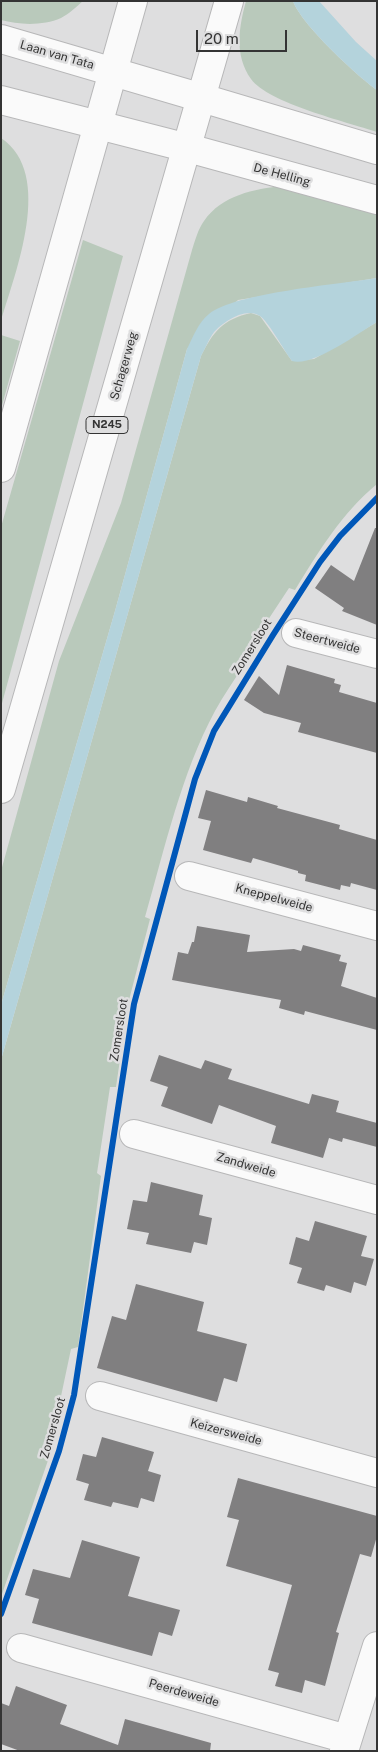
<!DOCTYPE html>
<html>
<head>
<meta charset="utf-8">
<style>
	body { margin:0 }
	#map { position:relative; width:378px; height:1752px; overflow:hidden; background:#dededf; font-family:"Public Sans",sans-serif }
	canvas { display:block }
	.frame { position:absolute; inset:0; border:2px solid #343434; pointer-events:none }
	.scale { position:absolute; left:196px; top:30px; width:91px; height:22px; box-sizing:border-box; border:2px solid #343434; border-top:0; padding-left:6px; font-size:15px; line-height:18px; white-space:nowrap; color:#343434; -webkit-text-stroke:4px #dededf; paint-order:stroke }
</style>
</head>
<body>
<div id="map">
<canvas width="378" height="1752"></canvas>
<div class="frame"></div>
<div class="scale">20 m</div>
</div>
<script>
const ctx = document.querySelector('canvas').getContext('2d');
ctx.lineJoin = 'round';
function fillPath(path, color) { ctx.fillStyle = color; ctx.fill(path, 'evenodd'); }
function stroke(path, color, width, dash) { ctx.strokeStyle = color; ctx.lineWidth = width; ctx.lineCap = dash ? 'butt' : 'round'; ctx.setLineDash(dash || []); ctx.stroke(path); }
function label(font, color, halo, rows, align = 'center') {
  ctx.font = font + ' "Public Sans",sans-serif'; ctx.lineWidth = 5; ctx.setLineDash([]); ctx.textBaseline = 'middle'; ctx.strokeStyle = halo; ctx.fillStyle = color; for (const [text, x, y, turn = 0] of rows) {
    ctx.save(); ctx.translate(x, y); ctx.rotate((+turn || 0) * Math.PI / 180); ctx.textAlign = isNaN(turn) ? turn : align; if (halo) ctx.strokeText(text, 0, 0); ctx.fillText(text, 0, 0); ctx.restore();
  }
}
fillPath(new Path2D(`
	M1,1H83C76,7 69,14 61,18C43,26 19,25 1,20Z
	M246,1H293C301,24 356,75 377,90V132C347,122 268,103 251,79C234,55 239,27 246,1Z
	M1,138C55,174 15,273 1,321Z
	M283,186L377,208V278L238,300L187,349L115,611L1,1005V871L59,661L121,503L192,250C195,241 198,229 204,221C222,195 254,189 283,186Z
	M83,240L123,256L1,707V527Z
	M251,313L260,316L292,361L314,359L377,322V484C341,514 319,551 295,590L289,588L239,664L242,668C233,682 223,696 215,711C181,774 165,848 145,917L150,919L128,1004L116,1087H110L97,1173L101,1176L78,1347L71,1349L53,1434L55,1440L1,1597V1060L201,356C213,332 223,319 251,313Z
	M1,335L20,341L1,409Z`), '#b9c9bb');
fillPath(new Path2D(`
	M293,1H319L356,42L377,61V90C356,75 301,24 293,1Z
	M377,278V322C357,334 313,367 292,361C285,352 268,321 260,316C246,306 220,323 212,335C208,341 205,349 201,356L1,1060V1005L115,611L187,349C193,337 198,323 209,314C234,293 341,284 377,278Z`), '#b4d3dc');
fillPath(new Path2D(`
	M375,528H377V625L342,611L344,608L315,588L331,565L354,581Z
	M287,665L335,679L334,683L341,685L339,692L377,703V753L298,732L301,723L264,713L244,700L259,676L279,695Z
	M206,790L247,802L248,797L278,806L277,808L340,825L339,829L377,840V890L351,883L350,887L341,885L340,890L305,881L306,875L298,873V871L253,858L251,863L203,850L211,821L198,818Z
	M197,926L250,935L247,952L294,949L301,951L303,945L341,955L339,961L347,963L341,986L377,998V1030L305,1011L304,1015L279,1008L281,1000L172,980L178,952L188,954L192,942H194Z
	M159,1055L201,1069L205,1060L232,1069L228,1079L309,1104L312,1094L339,1101L336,1112L377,1123V1147L343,1138L342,1142L329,1138L323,1158L271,1143L276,1126L219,1105L212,1124L161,1106L168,1087L150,1081Z
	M151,1182L203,1195L199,1215L212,1218L207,1245L194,1242L191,1253L146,1244L149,1233L127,1229L133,1200L147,1202Z
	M315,1221L367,1236L361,1256L374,1259L366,1286L354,1282L351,1293L326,1285L324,1291L297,1283L302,1268L289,1264L296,1237L309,1241Z
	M136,1284L204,1302L197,1331L247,1344L237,1382L224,1378L217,1402L97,1368L112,1316L126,1320Z
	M102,1437L154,1452L148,1471L161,1475L154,1502L141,1498L138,1508L113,1502L111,1507L84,1500L89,1484L76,1480L83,1454L96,1457Z
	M238,1478L377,1516V1536L371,1557L360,1554L336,1632L339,1633L325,1686L305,1680L302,1693L275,1686L279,1673L268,1670L292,1585L226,1566L239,1520L227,1517Z
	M82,1540L140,1557L128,1596L180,1610L172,1636L159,1632L152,1656L32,1623L39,1599L25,1595L33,1569L70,1578Z
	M16,1686L67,1705L60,1724L118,1745L125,1719L211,1743L210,1751H20L1,1744V1703L9,1706Z`), '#807f80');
const minor = new Path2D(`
	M202,98L377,150
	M188,148L377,200
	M296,633L377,654
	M189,876L377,926
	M134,1134L377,1200
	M100,1396L377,1473
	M21,1648L347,1739
	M344,1751L377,1646`);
const tertiary = new Path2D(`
	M1,39L202,98
	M1,100L188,148`);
const primary = new Path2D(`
	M1,468L133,1
	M1,789L229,1`);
stroke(minor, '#b7b7b8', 30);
stroke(tertiary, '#b7b7b8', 30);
stroke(primary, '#b7b7b8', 30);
stroke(minor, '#fafafa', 28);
stroke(tertiary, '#fafafa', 28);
stroke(primary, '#fafafa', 28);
stroke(new Path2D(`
	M1,1614L59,1451L74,1395L134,1004L195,779L214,731L273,635L320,562L340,536L377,498`), '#0057b8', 6);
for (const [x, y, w] of [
	[107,425,42]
]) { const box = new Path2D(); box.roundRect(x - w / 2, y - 8.5, w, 17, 4); ctx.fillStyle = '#dededf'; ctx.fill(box); stroke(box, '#343434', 1); }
label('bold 11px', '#343434', null, [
	["N245",107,425]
]);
label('12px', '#343434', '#dededf', [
	["Laan van Tata",57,55,16],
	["De Helling",282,175,15],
	["Schagerweg",124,366,-74],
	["Steertweide",327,641,15],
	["Zomersloot",252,647,-58],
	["Kneppelweide",274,898,15],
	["Zomersloot",119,1030,-81],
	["Zandweide",246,1165,16],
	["Zomersloot",53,1428,-74],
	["Keizersweide",226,1432,15],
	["Peerdeweide",184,1693,16]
]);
</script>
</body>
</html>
